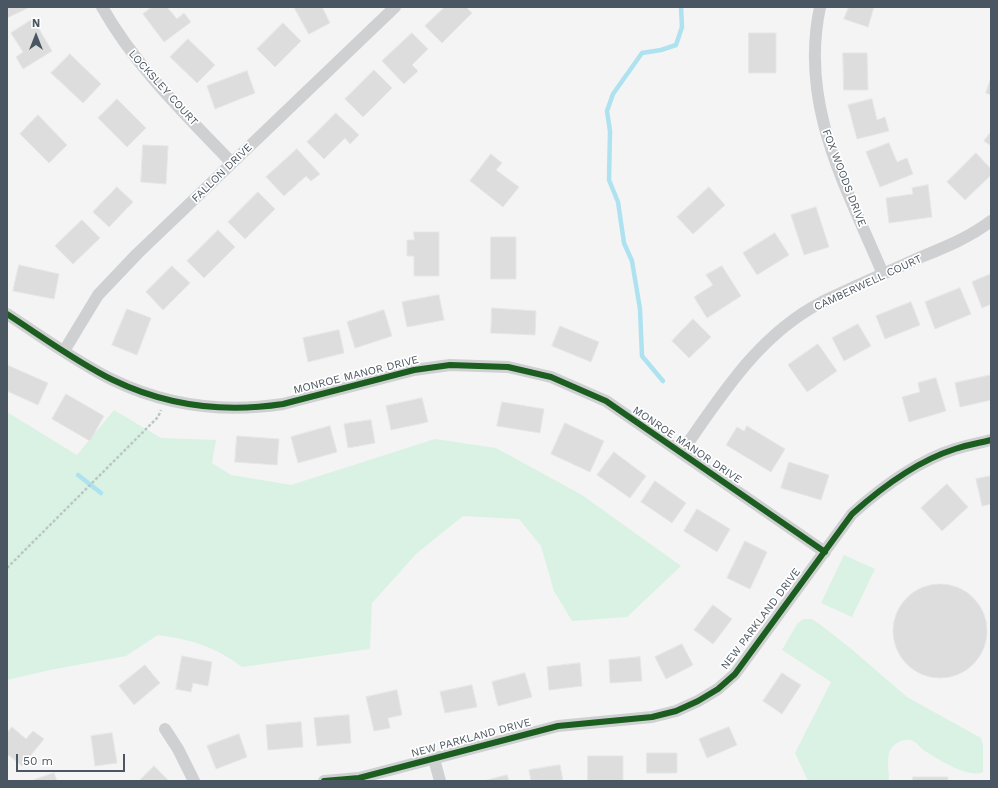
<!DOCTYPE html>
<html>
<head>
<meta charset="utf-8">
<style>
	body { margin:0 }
	#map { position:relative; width:998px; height:788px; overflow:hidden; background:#f4f4f4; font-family:"Work Sans",sans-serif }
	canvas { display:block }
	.frame { position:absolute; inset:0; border:8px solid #4a5661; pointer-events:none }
	.north { position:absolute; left:16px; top:16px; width:40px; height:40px; -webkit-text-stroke:3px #fff; paint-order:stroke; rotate:0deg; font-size:11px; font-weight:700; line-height:16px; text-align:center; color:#4a5661 }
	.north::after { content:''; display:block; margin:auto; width:14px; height:18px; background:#4a5661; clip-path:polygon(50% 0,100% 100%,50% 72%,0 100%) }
	.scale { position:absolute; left:16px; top:754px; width:109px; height:18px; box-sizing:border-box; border:2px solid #4a5661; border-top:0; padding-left:5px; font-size:12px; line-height:14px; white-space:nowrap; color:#4a5661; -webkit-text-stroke:3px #fff; paint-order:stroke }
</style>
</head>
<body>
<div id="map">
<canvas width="998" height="788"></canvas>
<div class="frame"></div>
<div class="north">N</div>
<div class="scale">50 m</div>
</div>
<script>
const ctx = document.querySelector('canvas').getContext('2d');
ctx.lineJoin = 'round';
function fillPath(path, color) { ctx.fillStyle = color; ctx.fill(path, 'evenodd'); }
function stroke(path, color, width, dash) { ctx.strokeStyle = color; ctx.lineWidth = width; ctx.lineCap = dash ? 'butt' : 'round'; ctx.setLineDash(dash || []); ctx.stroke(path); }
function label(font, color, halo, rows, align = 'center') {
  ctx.font = font + ' "Work Sans",sans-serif'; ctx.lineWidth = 3.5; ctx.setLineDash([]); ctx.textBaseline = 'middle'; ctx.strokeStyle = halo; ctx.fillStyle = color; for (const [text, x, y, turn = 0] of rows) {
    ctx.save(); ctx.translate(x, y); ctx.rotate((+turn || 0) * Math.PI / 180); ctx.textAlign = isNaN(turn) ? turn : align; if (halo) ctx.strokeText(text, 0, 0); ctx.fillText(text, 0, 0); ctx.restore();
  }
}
fillPath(new Path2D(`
	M114,410L161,438L216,440L212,463L231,475L291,485L435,439L496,448L582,495L681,566L627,617L572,621L554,591L541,546L519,519L463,516L416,554L372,603L370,649L242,667C214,646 193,640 158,635L126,656L50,670L7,680V412L77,455Z
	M844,555L875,569L852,617L821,603Z
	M803,619H811L818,623L849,647L907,697L981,738L983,745V772C969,779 939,760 925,751C920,748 917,742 911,740C902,738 891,745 889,753C887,762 889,773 889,781H808L795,753L831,682L782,650L797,624Z`), '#d9f2e3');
stroke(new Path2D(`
	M663,381L642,356L640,309L632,261L624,243L618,202L609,180L610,131L607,111L613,94L642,53L661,50L676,45L682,27L681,7
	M78,475L101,493`), '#aee2f0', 4.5);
const building = new Path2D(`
	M7,7H30L7,18Z
	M152,7H167L177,19L184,13L191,22L164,42L143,14Z
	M294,7H322L330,23L309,34Z
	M445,7H466L472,13L442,43L425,26Z
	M849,7H874L868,27L844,19Z
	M33,19L52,51L23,69L16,57L23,52L11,33Z
	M283,23L301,41L275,67L257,49Z
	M412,33L428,49L412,65L418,71L404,84L382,61Z
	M749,33H776V73H749Z
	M188,39L215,65L197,83L170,57Z
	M843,53H867L868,90H844Z
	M70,54L101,84L83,103L51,73Z
	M374,70L392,88L363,117L345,99Z
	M247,71L255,93L215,109L207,86Z
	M991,78V95L986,93Z
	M117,99L146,128L127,147L98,118Z
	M872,99L877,120L885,117L889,131L857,139L848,105Z
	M336,113L359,135L350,144L345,138L324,159L307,142Z
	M38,115L67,145L49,163L20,134Z
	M991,132V146L984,141Z
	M889,143L897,162L907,158L913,174L880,187L866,152Z
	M143,145L168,146L166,184L141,182Z
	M297,149L320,174L311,181L306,176L284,196L266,177Z
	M976,153L991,169V175L965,200L947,182Z
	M491,154L502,163L496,170L519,187L503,207L470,181Z
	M928,185L932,217L889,223L886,198L913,194L912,188Z
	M117,187L133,202L109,227L93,212Z
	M709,187L725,205L693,234L677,217Z
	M258,192L275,209L245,239L228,222Z
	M816,207L829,247L804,255L791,215Z
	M82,220L100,238L73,264L55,246Z
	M218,230L235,247L204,278L187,261Z
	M414,232H439V276H414V256H407V240H414Z
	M775,233L789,255L757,275L743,253Z
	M491,237H516V279H491Z
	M19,265L59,274L54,299L13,291Z
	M172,266L190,283L163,310L146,292Z
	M722,266L741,296L707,318L694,297L713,285L706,275Z
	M991,274V304L982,308L972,282Z
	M960,288L971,314L935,329L925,302Z
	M439,295L444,320L407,327L402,302Z
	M911,302L920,325L885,339L876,316Z
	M492,308L536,311L535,335L491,333Z
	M127,309L151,318L137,355L112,345Z
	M384,310L392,336L355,348L347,322Z
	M693,319L711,337L689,358L672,341Z
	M858,324L871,346L844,361L832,338Z
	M560,326L599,342L591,362L552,346Z
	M339,330L344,353L308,362L303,338Z
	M818,344L837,371L807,392L788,365Z
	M7,365L48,383L38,405L7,391Z
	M991,375V400L960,407L955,383Z
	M936,378L946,411L909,422L902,397L920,392L918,383Z
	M66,394L104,416L90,441L52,419Z
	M422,398L428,422L391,430L386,406Z
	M502,402L544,409L540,433L497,426Z
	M371,420L375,443L348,448L344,424Z
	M565,423L604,441L590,472L551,454Z
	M330,426L337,452L298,463L291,437Z
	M747,426L785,449L771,472L726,445L737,427L744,431Z
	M237,436L279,439L277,465L235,462Z
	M614,452L646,476L630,498L597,475Z
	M789,462L829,475L821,500L781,488Z
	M991,476V504L982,506L976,479Z
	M655,481L686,503L672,523L641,502Z
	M947,484L968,507L942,531L921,508Z
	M697,509L730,529L717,552L684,531Z
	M745,541L767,552L750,589L727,578Z
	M893 631a47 47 0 1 1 94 0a47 47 0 1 1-94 0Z
	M713,605L732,619L713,644L694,630Z
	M682,644L693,665L666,679L655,657Z
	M182,656L212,662L208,686L193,683L191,692L176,689Z
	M640,657L642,681L610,683L609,660Z
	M580,663L582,686L549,690L547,667Z
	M145,665L160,683L134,705L119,686Z
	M525,673L532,697L498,706L492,682Z
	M782,673L801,685L782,714L763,701Z
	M472,685L477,707L445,713L440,692Z
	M397,690L402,715L388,718L390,728L374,731L366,697Z
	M349,715L351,743L317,746L314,718Z
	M301,722L303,747L268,750L266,725Z
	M12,727L26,739L33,731L44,739L22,766L7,754V733Z
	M729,727L737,745L707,758L699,739Z
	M112,733L117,763L95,766L91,736Z
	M239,734L247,757L216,769L207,746Z
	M647,753H677V773H647Z
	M588,756H623V781H588Z
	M560,765L563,781H531L529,770Z
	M154,766L168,780L167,781H139Z
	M54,773L57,781H35L34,780Z
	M507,775L509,781H484Z
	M913,777H948V781H913Z`);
fillPath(building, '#ddddde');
stroke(building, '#e5e6e7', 1);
stroke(new Path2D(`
	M7,568L158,417L161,410`), '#bcc7c4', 2.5, [3, 2]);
stroke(new Path2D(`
	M102,7C136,67 185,114 232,163
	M820,7C799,106 846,186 883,274
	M7,314C41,336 78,363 113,380C167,406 224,413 283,404L414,370L450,365L508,367L551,377L606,401L825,552
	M64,351L98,295L137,254L395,7
	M681,453C721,396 758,335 822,302C855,286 888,272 921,257C946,247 970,237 991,221
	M165,729L178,749L194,781
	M434,759L440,781
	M324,781L359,778L558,726L652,717L676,711L698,701L718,689L735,674L852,514C882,487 917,461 955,449C967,445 979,443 991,440`), '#ced0d2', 12);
stroke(new Path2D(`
	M7,314C41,336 78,363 113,380C167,406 224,413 283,404L414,370L450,365L508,367L551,377L606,401L825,552
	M324,781L359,778L558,726L652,717L676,711L698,701L718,689L735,674L852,514C882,487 917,461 955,449C967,445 979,443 991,440`), '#1b5e20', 6);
label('11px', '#4a5661', '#fff', [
	["LOCKSLEY COURT",163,88,48],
	["FALLON DRIVE",222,173,-44],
	["FOX WOODS DRIVE",844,178,69],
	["CAMBERWELL COURT",868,283,-25],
	["MONROE MANOR DRIVE",356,375,-14],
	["MONROE MANOR DRIVE",687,445,34],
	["NEW PARKLAND DRIVE",761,619,-53],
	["NEW PARKLAND DRIVE",471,738,-15]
]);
</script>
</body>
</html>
